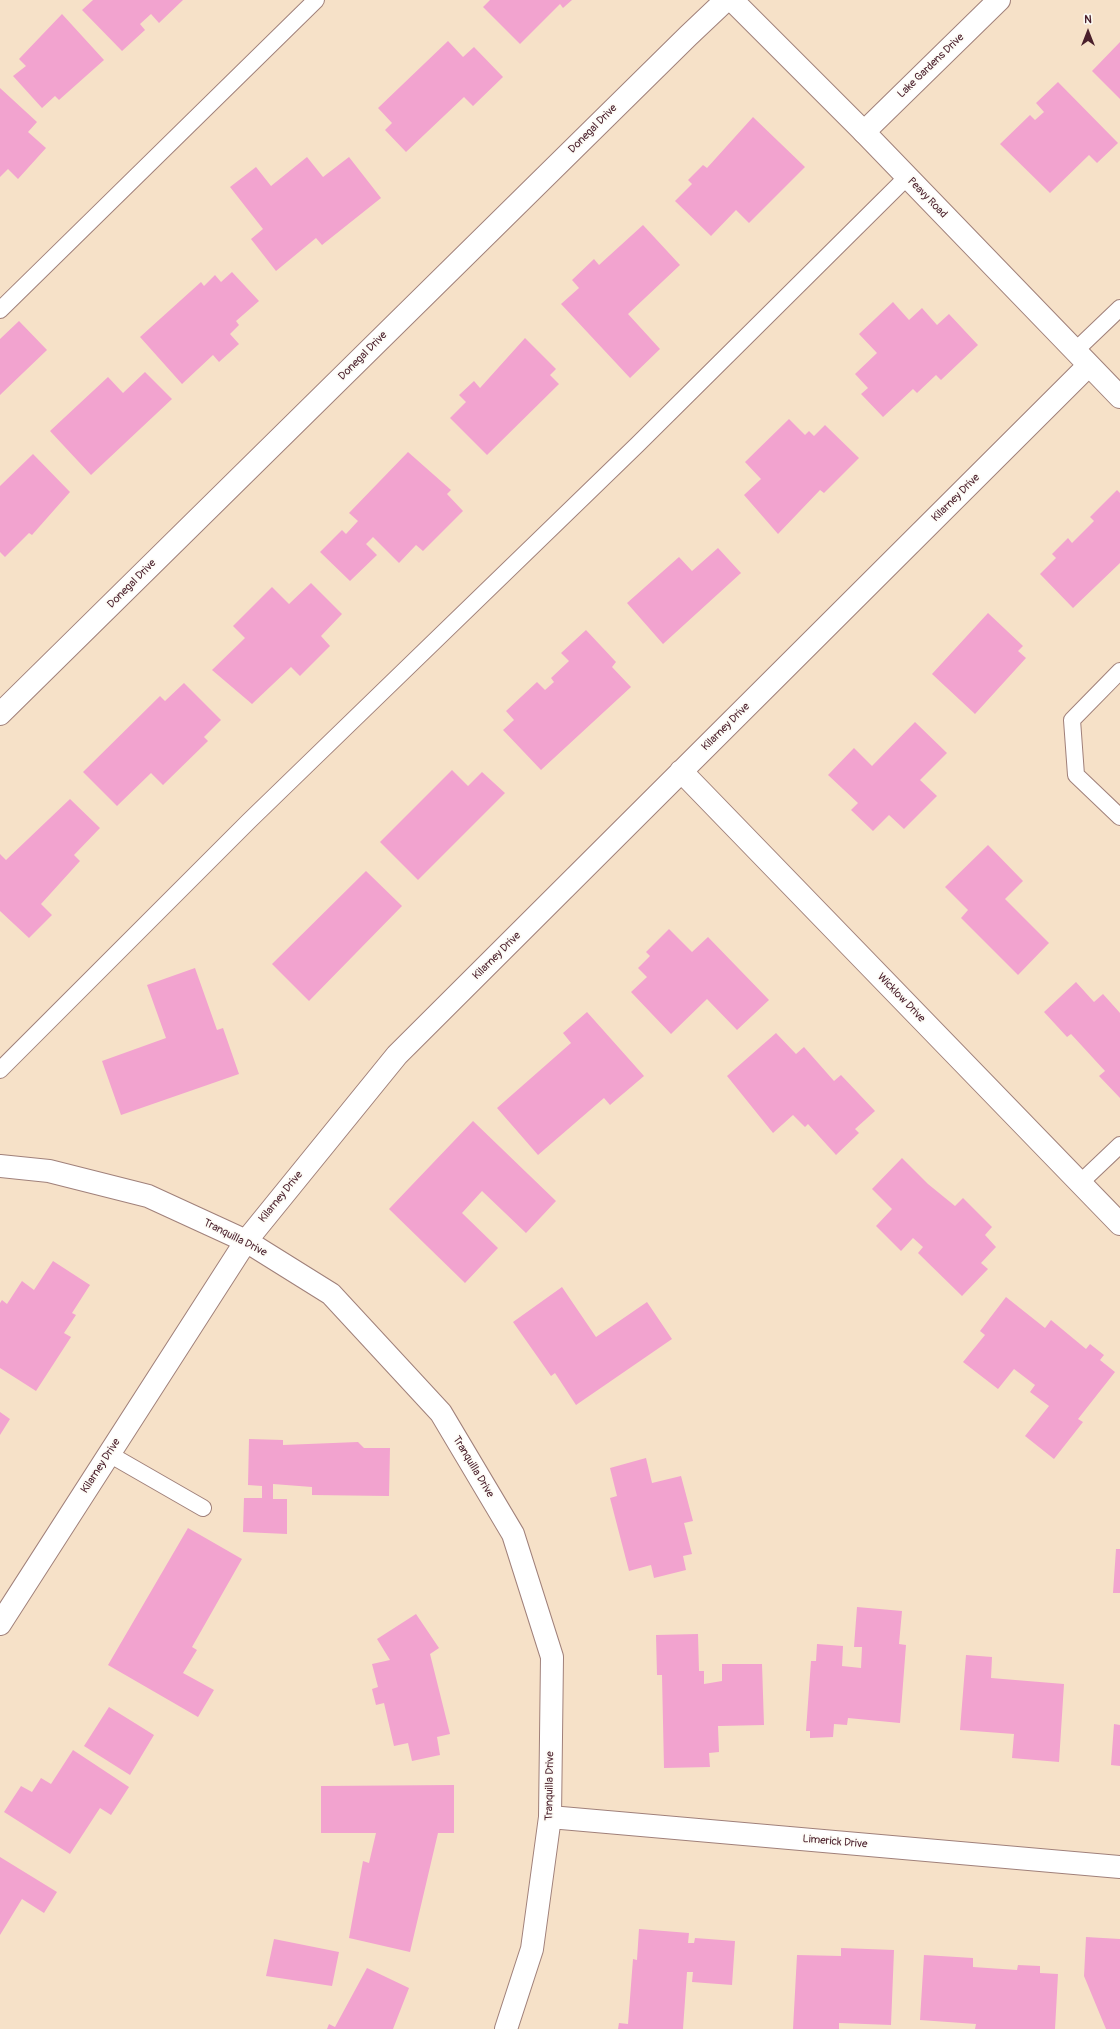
<!DOCTYPE html>
<html>
<head>
<meta charset="utf-8">
<style>
	body { margin:0 }
	#map { position:relative; width:1120px; height:2029px; overflow:hidden; background:#f6e1c8; font-family:Pangolin,sans-serif }
	canvas { display:block }
	.north { position:absolute; left:1068px; top:12px; width:40px; height:40px; -webkit-text-stroke:3px #fdfcf7; paint-order:stroke; rotate:0deg; font-size:11px; font-weight:700; line-height:16px; text-align:center; color:#4a1f2b }
	.north::after { content:''; display:block; margin:auto; width:14px; height:18px; background:#4a1f2b; clip-path:polygon(50% 0,100% 100%,50% 72%,0 100%) }
</style>
</head>
<body>
<div id="map">
<canvas width="1120" height="2029"></canvas>
<div class="north">N</div>
</div>
<script>
const ctx = document.querySelector('canvas').getContext('2d');
ctx.lineJoin = 'round';
function fillPath(path, color) { ctx.fillStyle = color; ctx.fill(path, 'evenodd'); }
function stroke(path, color, width, dash) { ctx.strokeStyle = color; ctx.lineWidth = width; ctx.lineCap = dash ? 'butt' : 'round'; ctx.setLineDash(dash || []); ctx.stroke(path); }
function label(font, color, halo, rows, align = 'center') {
  ctx.font = font + ' Pangolin,sans-serif'; ctx.lineWidth = 3.5; ctx.setLineDash([]); ctx.textBaseline = 'middle'; ctx.strokeStyle = halo; ctx.fillStyle = color; for (const [text, x, y, turn = 0] of rows) {
    ctx.save(); ctx.translate(x, y); ctx.rotate((+turn || 0) * Math.PI / 180); ctx.textAlign = isNaN(turn) ? turn : align; if (halo) ctx.strokeText(text, 0, 0); ctx.fillText(text, 0, 0); ctx.restore();
  }
}
fillPath(new Path2D(`
	M93,0H183L159,23L151,14L140,24L145,30L122,51L82,10Z
	M490,0H572L563,8L560,4L520,44L483,7Z
	M62,14L104,60L59,100L55,96L42,108L13,76L26,66L19,59Z
	M448,41L463,57L474,47L503,77L473,106L464,97L406,152L385,130L392,123L378,108Z
	M1120,42V99L1092,71Z
	M1058,82L1118,143L1097,163L1089,155L1050,193L1000,144L1030,115L1035,120L1044,112L1036,103Z
	M0,88L37,122L28,132L46,148L18,179L8,169L0,177Z
	M753,117L805,167L749,223L736,210L711,236L675,201L692,184L688,180L703,165L707,168Z
	M307,157L323,177L349,157L381,198L322,245L316,238L276,271L251,239L263,229L230,187L256,167L271,186Z
	M643,225L680,265L628,314L660,349L630,378L561,304L579,288L572,280L594,259L599,265Z
	M232,272L259,301L236,321L239,325L230,334L239,344L219,362L213,355L182,384L140,337L201,282L204,286L215,275L221,282Z
	M893,302L909,320L922,308L937,325L949,314L978,345L941,380L936,375L917,393L913,389L883,417L861,394L868,388L855,374L877,353L859,334Z
	M19,321L47,350L0,395V339Z
	M525,338L556,369L550,375L559,384L487,455L450,418L466,402L459,395L474,381L480,388Z
	M145,372L172,399L91,475L50,431L108,377L123,393Z
	M789,419L805,435L809,431L814,436L825,425L859,458L824,493L820,490L778,534L744,495L761,479L745,462Z
	M408,452L451,490L447,494L463,511L423,551L416,545L399,563L373,537L366,544L377,555L350,581L320,552L342,530L346,534L358,521L349,513Z
	M33,454L70,492L32,535L29,533L5,557L0,552V486Z
	M1117,490L1120,493V563L1073,608L1040,574L1056,558L1052,554L1068,538L1072,543L1094,521L1090,517Z
	M718,548L741,573L663,644L627,603L679,557L692,571Z
	M311,583L342,614L321,636L330,646L300,676L291,667L252,704L212,670L245,638L233,626L272,587L289,604Z
	M988,613L1023,646L1018,651L1026,658L975,714L932,674Z
	M586,630L616,662L612,667L631,687L541,770L503,730L514,720L506,711L537,682L545,690L554,682L551,678L569,661L561,653Z
	M184,683L221,720L204,737L208,741L163,785L151,773L117,806L83,772L160,696L165,701Z
	M915,722L947,753L920,780L937,796L904,829L889,815L873,831L851,810L858,803L828,775L854,748L872,766Z
	M452,770L468,786L482,772L505,793L418,880L380,842Z
	M70,799L100,828L74,855L80,861L41,904L52,915L29,938L0,911V854L6,860Z
	M988,845L1023,881L1005,899L1049,943L1018,975L961,918L968,910L945,887Z
	M366,871L402,906L309,1001L272,964Z
	M669,929L692,952L708,937L769,1000L737,1030L707,999L671,1034L631,992L647,977L638,968L650,956L646,952Z
	M195,968L217,1030L223,1028L239,1074L121,1115L102,1061L166,1038L147,985Z
	M1076,982L1094,1002L1103,994L1120,1013V1098L1099,1076L1105,1071L1071,1034L1067,1037L1044,1012Z
	M587,1012L644,1076L610,1105L604,1098L538,1155L497,1108L571,1043L563,1033Z
	M776,1033L796,1054L804,1047L834,1081L841,1075L875,1111L855,1129L859,1133L836,1155L808,1124L805,1127L793,1115L773,1133L727,1076Z
	M473,1121L556,1201L526,1233L482,1191L462,1213L498,1248L465,1283L389,1209Z
	M902,1158L928,1184L955,1206L963,1198L992,1227L985,1235L996,1247L981,1263L988,1269L962,1296L918,1253L923,1247L913,1238L901,1251L876,1226L892,1209L872,1189Z
	M53,1261L90,1285L72,1313L76,1315L64,1333L71,1337L36,1391L0,1368V1303L2,1300L7,1304L22,1281L34,1290Z
	M562,1287L596,1337L647,1302L672,1339L576,1405L555,1373L551,1376L513,1322Z
	M1006,1297L1045,1328L1051,1320L1086,1349L1090,1344L1104,1355L1100,1360L1115,1372L1078,1419L1083,1422L1054,1459L1025,1436L1049,1406L1030,1392L1035,1385L1014,1369L998,1389L963,1362L985,1335L980,1331Z
	M0,1412L10,1419L0,1435Z
	M249,1439L283,1440V1445L358,1442L364,1448H390L389,1496L312,1495V1487L273,1484V1499H287V1534L243,1532L244,1498H262V1486L248,1485Z
	M646,1458L652,1483L681,1476L693,1521L684,1523L692,1554L683,1556L686,1570L654,1578L651,1565L629,1571L610,1498L617,1496L610,1468Z
	M188,1528L242,1559L192,1647L197,1650L183,1673L214,1690L198,1717L108,1665Z
	M1116,1549H1120V1593H1113Z
	M857,1607L902,1611L899,1644L906,1645L900,1723L848,1718L847,1725L834,1724L833,1737L810,1738V1731H806L811,1661H816L817,1644L843,1646L842,1666L861,1668L862,1647H854Z
	M416,1614L439,1648L430,1654L450,1734L437,1737L440,1755L412,1761L408,1743L394,1746L384,1703L376,1705L372,1689L378,1687L372,1664L390,1660L377,1639Z
	M698,1634L699,1671H704V1684L722,1681V1664H762L764,1725L718,1726L719,1752L709,1753L710,1767L664,1768L662,1675H657L656,1635Z
	M966,1655L992,1657L991,1678L1064,1684L1059,1762L1012,1758L1014,1734L960,1730Z
	M109,1707L154,1735L130,1775L84,1746Z
	M1114,1724L1120,1725V1766L1111,1765Z
	M73,1750L129,1787L111,1815L100,1808L70,1854L4,1812L21,1786L32,1792L41,1778L51,1784Z
	M454,1785V1833H438L410,1952L349,1938L363,1861L369,1863L376,1833H321V1786Z
	M0,1857L57,1892L44,1913L22,1899L0,1935Z
	M639,1929L689,1933L688,1943H694L695,1938L735,1941L732,1985L692,1982L693,1972H687L683,2029H618L619,2023L628,2024L633,1959L637,1960Z
	M1086,1937L1120,1939V2029H1106L1084,1976Z
	M274,1939L339,1952L332,1986L266,1976Z
	M841,1948L894,1950L891,2025L839,2023V2029H793L797,1955L841,1956Z
	M924,1955L973,1958V1967L1017,1970L1018,1965L1040,1966V1973L1058,1974L1055,2029H975L976,2024L920,2020Z
	M367,1968L409,1988L393,2029H327L329,2024L335,2027Z`), '#f2a3cf');
const service = new Path2D(`
	M0,310L316,0
	M1075,351L1120,308
	M1120,671L1072,720L1076,775L1120,817
	M0,1070L249,821L637,445L907,177
	M1080,1183L1120,1145
	M109,1454L203,1508`);
const minor = new Path2D(`
	M864,132L999,0
	M0,714L688,36L726,0
	M681,771L1120,1224
	M0,1166L49,1171L148,1196L246,1241L331,1294L441,1413L513,1534L552,1657L550,1817L532,1949L506,2029
	M0,1624L246,1241L397,1055L1088,366
	M550,1817L1120,1867`);
const tertiary = new Path2D(`
	M732,0L864,132L1120,397`);
stroke(service, '#a0807a', 18);
stroke(minor, '#a0807a', 24);
stroke(tertiary, '#a0807a', 24);
stroke(service, '#fff', 16);
stroke(minor, '#fff', 22);
stroke(tertiary, '#fff', 22);
label('11px', '#4a1f2b', '#fdfcf7', [
	["Lake Gardens Drive",931,66,-44],
	["Donegal Drive",593,129,-45],
	["Peavy Road",927,198,46],
	["Donegal Drive",363,356,-45],
	["Kilarney Drive",956,498,-45],
	["Donegal Drive",132,584,-45],
	["Kilarney Drive",726,727,-45],
	["Kilarney Drive",497,956,-45],
	["Wicklow Drive",901,998,46],
	["Kilarney Drive",281,1197,-51],
	["Tranquilla Drive",235,1238,27],
	["Kilarney Drive",101,1466,-57],
	["Tranquilla Drive",473,1467,59],
	["Tranquilla Drive",550,1786,-89],
	["Limerick Drive",835,1842,5]
]);
</script>
</body>
</html>
